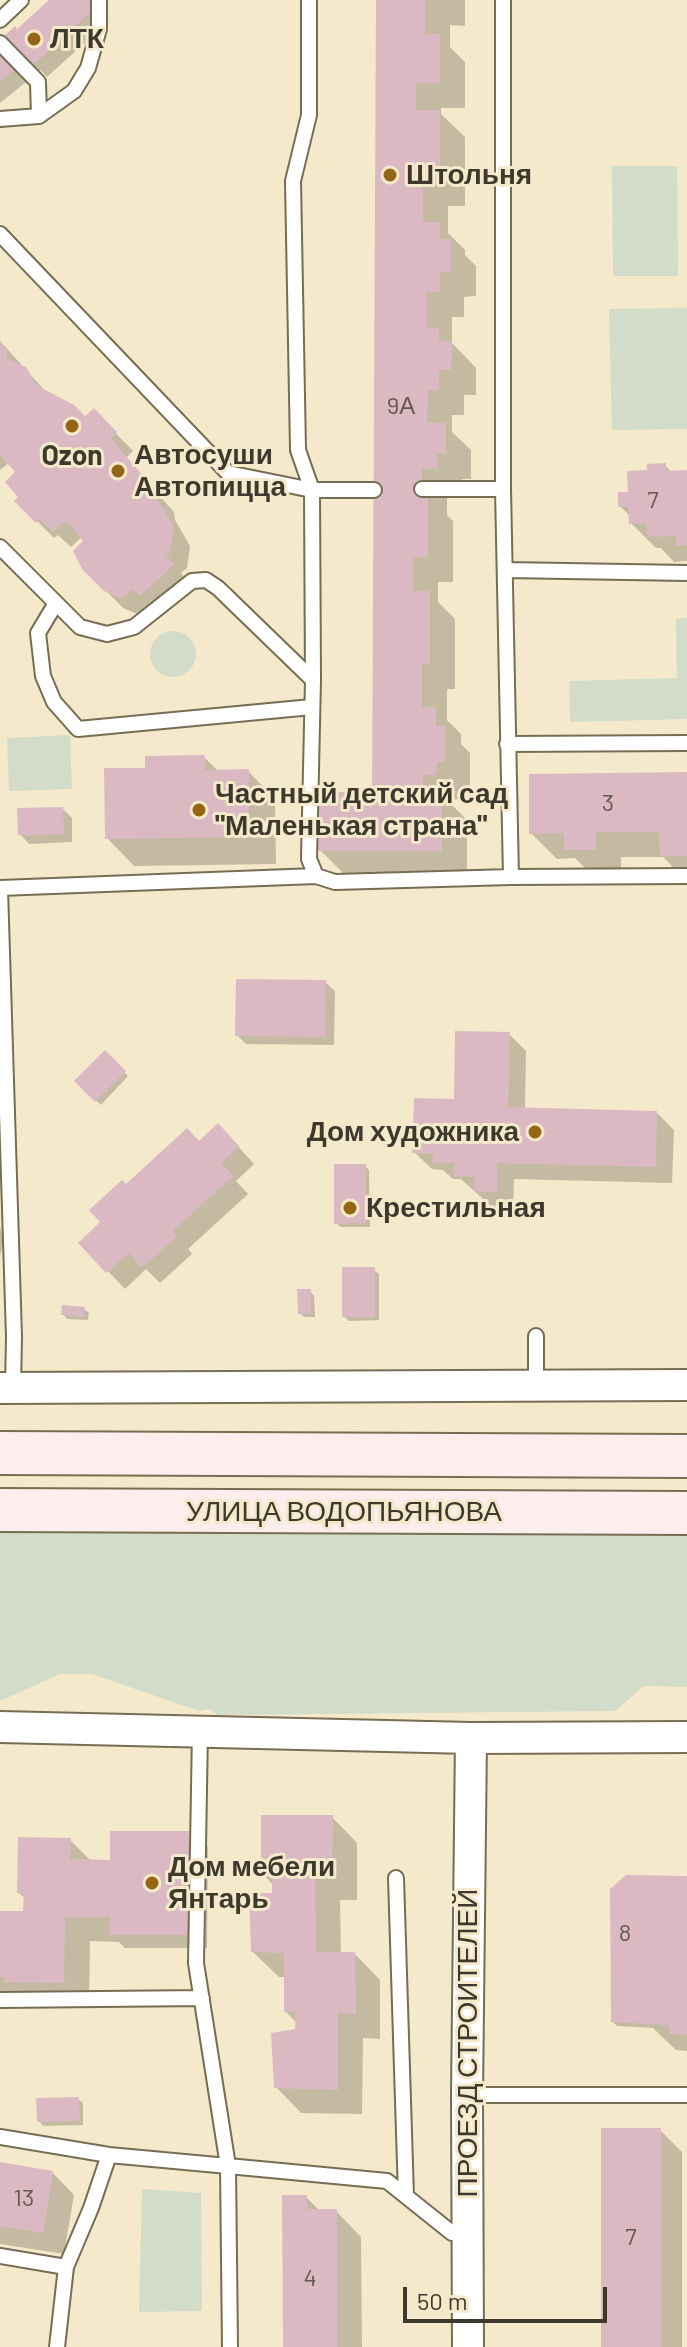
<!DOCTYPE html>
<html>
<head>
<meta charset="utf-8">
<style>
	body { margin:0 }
	#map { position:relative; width:687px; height:2347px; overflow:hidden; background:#f5e9cb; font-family:Barlow,sans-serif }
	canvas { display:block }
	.scale { position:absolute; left:403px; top:2287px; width:204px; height:36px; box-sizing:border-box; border:4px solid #3d392d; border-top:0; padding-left:10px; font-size:24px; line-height:28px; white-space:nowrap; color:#3d392d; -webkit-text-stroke:6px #f5e9cb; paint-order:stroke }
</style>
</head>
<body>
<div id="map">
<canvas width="687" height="2347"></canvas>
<div class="scale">50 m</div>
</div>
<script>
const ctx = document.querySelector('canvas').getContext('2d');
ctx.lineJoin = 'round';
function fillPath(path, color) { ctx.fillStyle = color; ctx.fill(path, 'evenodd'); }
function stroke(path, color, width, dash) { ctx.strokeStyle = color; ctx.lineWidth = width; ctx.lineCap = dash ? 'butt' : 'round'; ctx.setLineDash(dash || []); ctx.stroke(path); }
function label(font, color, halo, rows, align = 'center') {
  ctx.font = font + ' Barlow,sans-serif'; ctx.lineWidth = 6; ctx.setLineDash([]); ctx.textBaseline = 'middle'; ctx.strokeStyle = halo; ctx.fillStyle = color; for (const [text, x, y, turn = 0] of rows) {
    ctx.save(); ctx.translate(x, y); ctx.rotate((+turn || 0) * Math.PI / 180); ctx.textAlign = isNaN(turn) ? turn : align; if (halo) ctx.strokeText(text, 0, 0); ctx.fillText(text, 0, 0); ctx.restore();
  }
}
fillPath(new Path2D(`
	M612,166H677L678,276H613Z
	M687,308V429L612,430L609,309Z
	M687,618V719L570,722L569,681L677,678L676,619Z
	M150 654a23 23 0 1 1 46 0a23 23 0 1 1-46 0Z
	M70,735L72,789L9,791L7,738Z
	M0,1530L687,1533V1687L644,1686L615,1711L217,1715L210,1709L199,1711L92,1674H60L0,1701Z
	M142,2189L201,2193L202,2311L139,2312Z`), '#d3dbc9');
fillPath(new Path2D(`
	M52,0H89L109,21L47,77L41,70L0,103V55Z
	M378,0H465V26L450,25V47L465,62V108H441V114L465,137V206H448V233L465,250V255L476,266V296L464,297V317H452V343L476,368V395H464V415H452V432L471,450V479H462V494H447V515L453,521V582H438V602L455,619V689H447V720L461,734V744L470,753V787H461V799L447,800L467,820V876H346L320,850L374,794Z
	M0,341L46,392L85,419L94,411L133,451L126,458L174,512L175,520L190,546L187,568L181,573L189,582L140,615L123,608L84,568L86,541L82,537L71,547L58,535L54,538L17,501L21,497L18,472L10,462L0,470Z
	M665,465L672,473L687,472V561L674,562L661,548H656L631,523L630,516L620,506L649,472Z
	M204,757L219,772L248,771L275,799L276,864L134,866L107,838L147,770Z
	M687,774V881L663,857H621V875H592L575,858L557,859L531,833Z
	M63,809L72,818V842L29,844L20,834Z
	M325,982L335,991L334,1045L246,1044L237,1035Z
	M509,1034L526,1051L525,1110L657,1113L674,1130L672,1183L514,1179L513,1208H493L461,1179H453L443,1170L432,1169L414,1152Z
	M105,1053L128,1076L101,1105L77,1081Z
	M199,1143H235L254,1164L236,1181L248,1194L188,1249L192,1254L160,1283L146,1269L125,1289L81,1243Z
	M365,1166L369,1170L370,1227H341L336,1223Z
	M0,1227L4,1240L0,1256Z
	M374,1270L379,1274V1320L349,1321L344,1316Z
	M310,1291L314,1296L315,1317H304L300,1313Z
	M84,1309L89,1313L88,1320L67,1319L63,1314Z
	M332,1817L357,1843V1900H340L341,1954H355L380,1980V2039L363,2038L362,2114L301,2113L276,2087L297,2030V2023L286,2012V1977H279L253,1952L274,1895V1886L263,1874Z
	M194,1833L208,1847L207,1948H125L119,1942L90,1941L89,2008L32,2007L27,2002L0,2001V1913H25L26,1899L19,1893L70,1840L91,1861L112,1862Z
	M687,1878V2051L676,2050L653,2028L617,2026L613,2022Z
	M78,2099L83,2103V2125L43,2126L39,2121Z
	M660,2130L682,2152V2347H603Z
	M0,2164L52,2172L74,2195L64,2254L0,2244Z
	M306,2197L320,2211H336L361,2237L362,2347H285Z`), '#0003');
fillPath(new Path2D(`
	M49,0H91L97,6L33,65L27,58L0,82V52L10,43L4,36L15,26L17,29Z
	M376,0H425V34H440V83H416V110H440V181H423V222H440V239H451V272H440V292H427V328H439V341H452L451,370H439V390H428L427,422L446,423V454H437V469H422V493H428V557H413V591H430V664H422V707H436V726H445V762H437L436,775H423V792H442V851H318L319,792H372Z
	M0,341L7,350V359L26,367L36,385L74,405L85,416L94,408L117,432L111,439L158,493V501L174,527L170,551L166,555L174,564L140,596L133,589L122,599L104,591L82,569L73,551L83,541L74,529L64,521L53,532L40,519L36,523L14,501L18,497L5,482L15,472L0,455Z
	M666,463V471L687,470V545L676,546V536L647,537L646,523L629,524L628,507H618V492H628L627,471L647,470V464Z
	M205,755V770L249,769V837L105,839L104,768H145V756Z
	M687,772V856H660L659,832H596V850H564V833L529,834V774Z
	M63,807L64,834L18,835L17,808Z
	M236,979L326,980L325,1037L235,1036Z
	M455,1031L510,1032L508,1107L657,1111L656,1167L497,1163V1192L474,1191V1177L454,1176L455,1163H433L434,1154L412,1153L414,1098L454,1099Z
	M105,1050L126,1071L95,1102L74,1081Z
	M218,1123L239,1146L221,1163L233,1176L173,1231L177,1236L142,1268L129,1253L106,1273L78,1243L100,1222L89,1210L122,1180L126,1184L187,1128L199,1141Z
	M334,1164H366V1223L334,1224Z
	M342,1267H375V1317H342Z
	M297,1289H311V1314H298Z
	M62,1305L85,1307L84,1317L61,1315Z
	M261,1815H333L332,1875H315L316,1952H355L356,2014L338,2013V2090L274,2088L271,2033L295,2029L296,2012H284V1953L251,1952L249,1893H272V1875H261Z
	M110,1831H195L194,1935H109L110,1917H65L64,1983L4,1982L5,1977H0V1911H23L24,1894L17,1893L18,1837L71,1838L70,1859L110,1860Z
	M626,1875L687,1876V2035L669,2034V2025L611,2022L610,1889Z
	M79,2097L80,2121L37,2122L36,2098Z
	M601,2128H661V2347H601Z
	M0,2162L53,2171L43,2233L0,2226Z
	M282,2195H307V2209H337V2347H283Z`), '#dbb9c3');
const lane = new Path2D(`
	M309,0V115L293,181L298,450L312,490L313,680L309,859L316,876L335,882L511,877
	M503,0V489L511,877L687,876
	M0,20L21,0
	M0,43L38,82L39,116
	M0,119L39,116L74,91L88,68L99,29V0
	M0,234L228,473L312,490H374
	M422,489H503
	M0,547L80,627L107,634L134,627L192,581L206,580L218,588L313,680
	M506,570L687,573
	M56,603L38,633L43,676L54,702L78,729L312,707
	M507,744L687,743
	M0,888L316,876
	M0,889L14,1337L13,1388
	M536,1386V1336
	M200,1731L196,1963L228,2166L387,2181L452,2233L467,2231
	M396,1878L406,2196
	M0,2000L202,1998
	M467,2095H687
	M0,2137L109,2155
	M0,2256L66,2267L91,2208L109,2155L228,2166L230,2347
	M57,2347L66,2267`);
const street = new Path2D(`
	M0,1388L687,1385
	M0,1727L471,1738L687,1737
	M468,2347L467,2095L471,1738`);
const secondary = new Path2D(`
	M0,1453L687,1456
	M0,1510L687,1513`);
stroke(lane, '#776d53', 18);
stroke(street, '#776d53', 34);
stroke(secondary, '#776d53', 46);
stroke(lane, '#fff', 14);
stroke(street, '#fff', 30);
stroke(secondary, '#fceeed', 42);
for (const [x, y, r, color] of [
	[34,39,8,"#946514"],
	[390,175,8,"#946514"],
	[72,426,8,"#946514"],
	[118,471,8,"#946514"],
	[199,810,8,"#946514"],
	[535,1132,8,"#946514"],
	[350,1208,8,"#946514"],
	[152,1883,8,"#946514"]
]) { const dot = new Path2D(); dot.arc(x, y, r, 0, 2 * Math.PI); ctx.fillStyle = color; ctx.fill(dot); stroke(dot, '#f5e9cb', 3); }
label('24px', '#645952', null, [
	["9А",401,406],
	["7",653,500],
	["3",608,803],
	["8",625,1933],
	["13",24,2198],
	["7",631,2237],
	["4",310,2278]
]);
label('bold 28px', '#3d392d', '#f5e9cb', [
	["ЛТК",50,39],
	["Штольня",406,175],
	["Автосуши",134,455],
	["Автопицца",134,487],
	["Ozon",72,456,"center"],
	["Частный детский сад",215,794],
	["\"Маленькая страна\"",215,826],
	["Дом художника",519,1132,"right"],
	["Крестильная",366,1208],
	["Дом мебели",168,1867],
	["Янтарь",168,1899]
], 'left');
label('28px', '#3d392d', '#f5e9cb', [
	["УЛИЦА ВОДОПЬЯНОВА",344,1512],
	["ПРОЕЗД СТРОИТЕЛЕЙ",468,2043,-90]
]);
</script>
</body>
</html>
